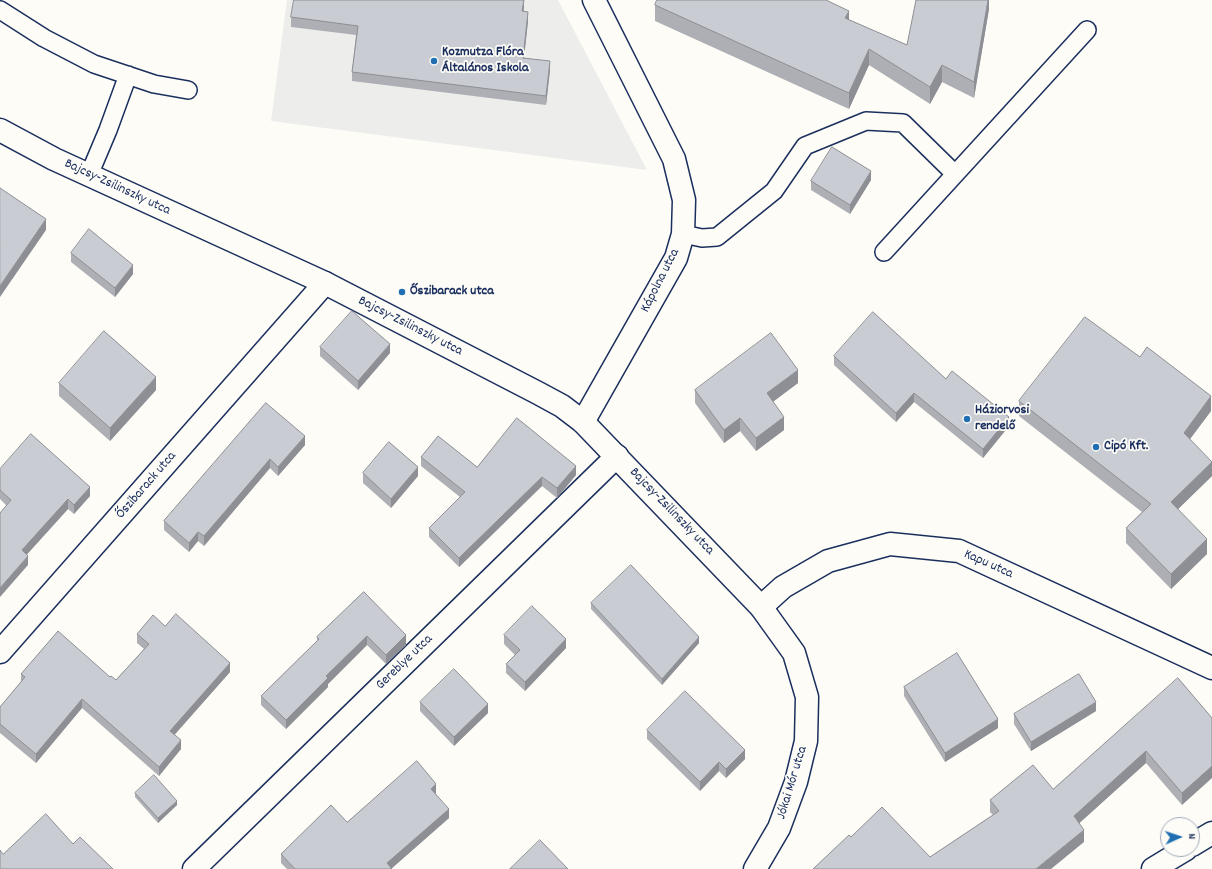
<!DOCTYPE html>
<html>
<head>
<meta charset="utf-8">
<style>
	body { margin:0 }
	#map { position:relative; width:1212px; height:869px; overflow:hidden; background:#fdfcf7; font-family:Dekko,sans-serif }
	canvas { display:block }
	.north { position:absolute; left:1160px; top:817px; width:40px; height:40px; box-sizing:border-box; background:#fdfcf7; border:1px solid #a3aaba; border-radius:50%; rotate:87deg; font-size:11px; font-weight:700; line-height:16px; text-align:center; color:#1b2f5e }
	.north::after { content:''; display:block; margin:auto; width:14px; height:18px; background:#1f6fb2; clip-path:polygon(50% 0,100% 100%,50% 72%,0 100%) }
</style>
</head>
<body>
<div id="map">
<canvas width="1212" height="869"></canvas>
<div class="north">N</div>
</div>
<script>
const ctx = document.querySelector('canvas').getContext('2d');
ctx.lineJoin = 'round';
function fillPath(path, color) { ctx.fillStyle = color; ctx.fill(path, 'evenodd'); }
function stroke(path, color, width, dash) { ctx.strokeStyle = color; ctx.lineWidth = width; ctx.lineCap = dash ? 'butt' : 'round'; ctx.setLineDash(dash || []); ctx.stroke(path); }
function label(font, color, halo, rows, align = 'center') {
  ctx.font = font + ' Dekko,sans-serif'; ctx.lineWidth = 3.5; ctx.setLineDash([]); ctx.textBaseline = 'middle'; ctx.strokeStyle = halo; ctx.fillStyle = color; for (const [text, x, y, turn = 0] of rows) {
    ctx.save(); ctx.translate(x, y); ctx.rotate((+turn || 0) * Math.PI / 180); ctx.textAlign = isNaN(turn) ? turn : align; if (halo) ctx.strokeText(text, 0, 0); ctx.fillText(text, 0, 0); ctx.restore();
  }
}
fillPath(new Path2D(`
	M287,0H558L647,170L271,121Z`), '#edeeec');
const lane = new Path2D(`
	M0,10L44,38L94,64L154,84L188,90
	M89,175L108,130L128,75
	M683,234L702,238L717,237L774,191L805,146L866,121L903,123L955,174
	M884,252L1087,30`);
const street = new Path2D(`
	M583,422L676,258L683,234L684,200L674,159L594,0
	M761,607L783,587L828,561L890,544L959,551L1212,668
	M0,652L325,283
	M1192,845L1212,833
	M194,869L617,456
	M1153,869L1186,849`);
const secondary = new Path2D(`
	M0,130L54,159L325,283L538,393L562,406L583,422L761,607L794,653L807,697L806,741L796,782L779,828L755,869`);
stroke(lane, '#1b2f5e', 20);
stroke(street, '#1b2f5e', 25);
stroke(secondary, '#1b2f5e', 25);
stroke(lane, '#fdfcf7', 17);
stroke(street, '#fdfcf7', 22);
stroke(secondary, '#fdfcf7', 22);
fillPath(new Path2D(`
	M989,0V9L974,98L942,82L930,104L869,65L849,109L655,21V5L849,20L907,45Z
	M524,8L523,11L528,21L524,58L550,70L546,105L352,81V72L356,35L291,27V17Z
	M871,180L850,214L811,190V181Z
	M71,253L133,274L115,297L71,262Z
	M320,347L390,353L358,390L320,356Z
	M834,356L946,379L1009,426L983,458L914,402L896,422L834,365Z
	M59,383L156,390L110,441L59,396Z
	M798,383L773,402L784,430L756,451L740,431L724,443L695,403V390Z
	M1019,401L1211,411L1190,439L1212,476L1178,509L1207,554L1171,589L1126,543V528L1142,512L1019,416Z
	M266,403L305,445L278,476L270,468L204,546L198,541L189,552L164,530V521Z
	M421,457L477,467L576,475L557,498L542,486L459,567L429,537V528L460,497L421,466Z
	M0,469L90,496L74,514L68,509L27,554L28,565L7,506L0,499Z
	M363,473L418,476L391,508L363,483Z
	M364,592L406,645L386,664L367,645L328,684V687L286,729L261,705V696L317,641V637Z
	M591,603L699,643L662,685L591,609Z
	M165,626L230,672L174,735L181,749L159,776L82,708L36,763L0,733V707L21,682V674L110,677L116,680L144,649L137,643V634Z
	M504,635L566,648L525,691L506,673V664L515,655L504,644Z
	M904,687L998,728L945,762L904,696Z
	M420,702L488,713L454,746L420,711Z
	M1096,711L1031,751L1014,724V714Z
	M1212,718L1182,805L1146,763L1079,823L1084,842L813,869L851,837L930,857L993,815L990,812V800L1053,789Z
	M647,730L745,759L726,778L719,771L700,791L647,739Z
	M135,793L177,805L158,823L135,797Z
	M436,793V794L449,818L392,868V869H287L281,863V854L347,822Z`), '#adafb5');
fillPath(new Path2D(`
	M524,0V8L522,20V11Z
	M988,0H989V9L974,98V82Z
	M849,11V27L845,18Z
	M528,12V21L523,67V58Z
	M869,49V65L849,109V93Z
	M550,61V70L546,105V96Z
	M942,65V82L930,104V87Z
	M871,171V180L850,214V205Z
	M46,219V230L0,297V286Z
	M133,265V274L115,297V288Z
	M390,344V353L358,390V381Z
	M798,370V383L767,406V393Z
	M156,377V390L110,441V428Z
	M914,393V402L896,422V413Z
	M1211,396V411L1184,447V433Z
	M784,417V430L756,451V438Z
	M1009,417V426L983,458V449Z
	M740,418V431L724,443V430Z
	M305,436V445L278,476V467Z
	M270,459V468L204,546V536Z
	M1212,462V476L1171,516V502Z
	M576,466V475L557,498V488Z
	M418,467V476L391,508V499Z
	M542,477V486L459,567V558Z
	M90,487V496L74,514V505Z
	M68,499V509L22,560V550Z
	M198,532V541L189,552V543Z
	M1207,539V554L1171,589V574Z
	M28,556V565L0,597V588Z
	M406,635V645L386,664V655Z
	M367,636V645L328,684V687L286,729V720L326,676Z
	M699,637V643L662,685V679Z
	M566,639V648L525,691V682Z
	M230,663V672L170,740V731Z
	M82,699V708L36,763V754Z
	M1096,702V711L1031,751V742Z
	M488,704V713L454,746V737Z
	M998,719V728L945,762V753Z
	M181,740V749L159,776V767Z
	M745,750V759L726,778V769Z
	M1146,751V763L1074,828V816Z
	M719,762V771L700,791V782Z
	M1212,766V778L1182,805V793Z
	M436,784V793L431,798V789Z
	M177,801V805L158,823V818Z
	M449,809V818L391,869L387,863Z
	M1084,830V842L1051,869H1036Z`), '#8d8f94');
const building = new Path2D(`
	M294,0H524L522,11L528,12L523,58L550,61L546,96L352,72L358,26L291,17Z
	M657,0H826L849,11L845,18L907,45L916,0H988L974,82L942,65L930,87L869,49L849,93L655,5Z
	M832,147L871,171L850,205L811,181Z
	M0,188L46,219L0,286Z
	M89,229L133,265L115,288L71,253Z
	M352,311L390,344L358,381L320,347Z
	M873,312L946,379L952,371L1009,417L983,449L914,393L896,413L834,356Z
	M1085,317L1140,357L1147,347L1211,396L1184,433L1212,462L1171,502L1207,539L1171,574L1126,528L1151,504L1019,401Z
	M104,331L156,377L110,428L59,383Z
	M771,333L798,370L767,393L784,417L756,438L740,418L724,430L695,390Z
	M266,403L305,436L278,467L270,459L204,536L198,532L189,543L164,521Z
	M517,418L576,466L557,488L542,477L459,558L429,528L465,492L421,457L438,436L477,467Z
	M31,434L90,487L74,505L68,499L22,550L28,556L0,588V513L11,500L0,490V469Z
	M389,442L418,467L391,499L363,473Z
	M631,565L699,637L662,679L591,603Z
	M364,592L406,635L386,655L367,636L326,676L328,678L286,720L261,696L319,639L317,637Z
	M532,606L566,639L525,682L506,664L520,650L504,635Z
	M176,614L230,663L170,731L181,740L159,767L82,699L36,754L0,724V707L25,677L21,674L58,631L110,677L111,676L116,680L149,644L137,634L153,615L165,626Z
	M957,653L998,719L945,753L904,687Z
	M454,669L488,704L454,737L420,702Z
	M1079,674L1096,702L1031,742L1014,714Z
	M1178,678L1212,718V766L1182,793L1146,751L1074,816L1084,830L1036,869H813L849,835L851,837L882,807L930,857L999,811L990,800L1033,765L1053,789Z
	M685,691L745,750L726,769L719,762L700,782L647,730Z
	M417,761L436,784L431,789L449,809L387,863L392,869H295L281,854L331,805L347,822Z
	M154,775L177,801L158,818L135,793Z
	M46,814L73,844L80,837L113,869H0V850L3,854Z
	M540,840L568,869H510Z`);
fillPath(building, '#c9ccd3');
stroke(building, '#8d8f94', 1);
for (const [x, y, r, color] of [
	[434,61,4,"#1f6fb2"],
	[402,292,4,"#1f6fb2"],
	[967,419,4,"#1f6fb2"],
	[1096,447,4,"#1f6fb2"]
]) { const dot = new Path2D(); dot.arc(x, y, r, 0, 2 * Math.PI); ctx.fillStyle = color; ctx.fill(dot); stroke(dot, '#fdfcf7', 1.5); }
label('bold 14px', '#1b2f5e', '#fdfcf7', [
	["Kozmutza Flóra",442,53],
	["Általános Iskola",442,69],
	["Őszibarack utca",410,292],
	["Háziorvosi",975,411],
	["rendelő",975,427],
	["Cipó Kft.",1104,447]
], 'left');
label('14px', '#1b2f5e', '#fdfcf7', [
	["Bajcsy-Zsilinszky utca",117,188,25],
	["Kápolna utca",661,281,-63],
	["Bajcsy-Zsilinszky utca",410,327,27],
	["Őszibarack utca",147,486,-49],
	["Bajcsy-Zsilinszky utca",671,512,46],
	["Kapu utca",988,565,24],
	["Gereblye utca",405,663,-44],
	["Jókai Mór utca",793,783,-73]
]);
</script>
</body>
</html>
